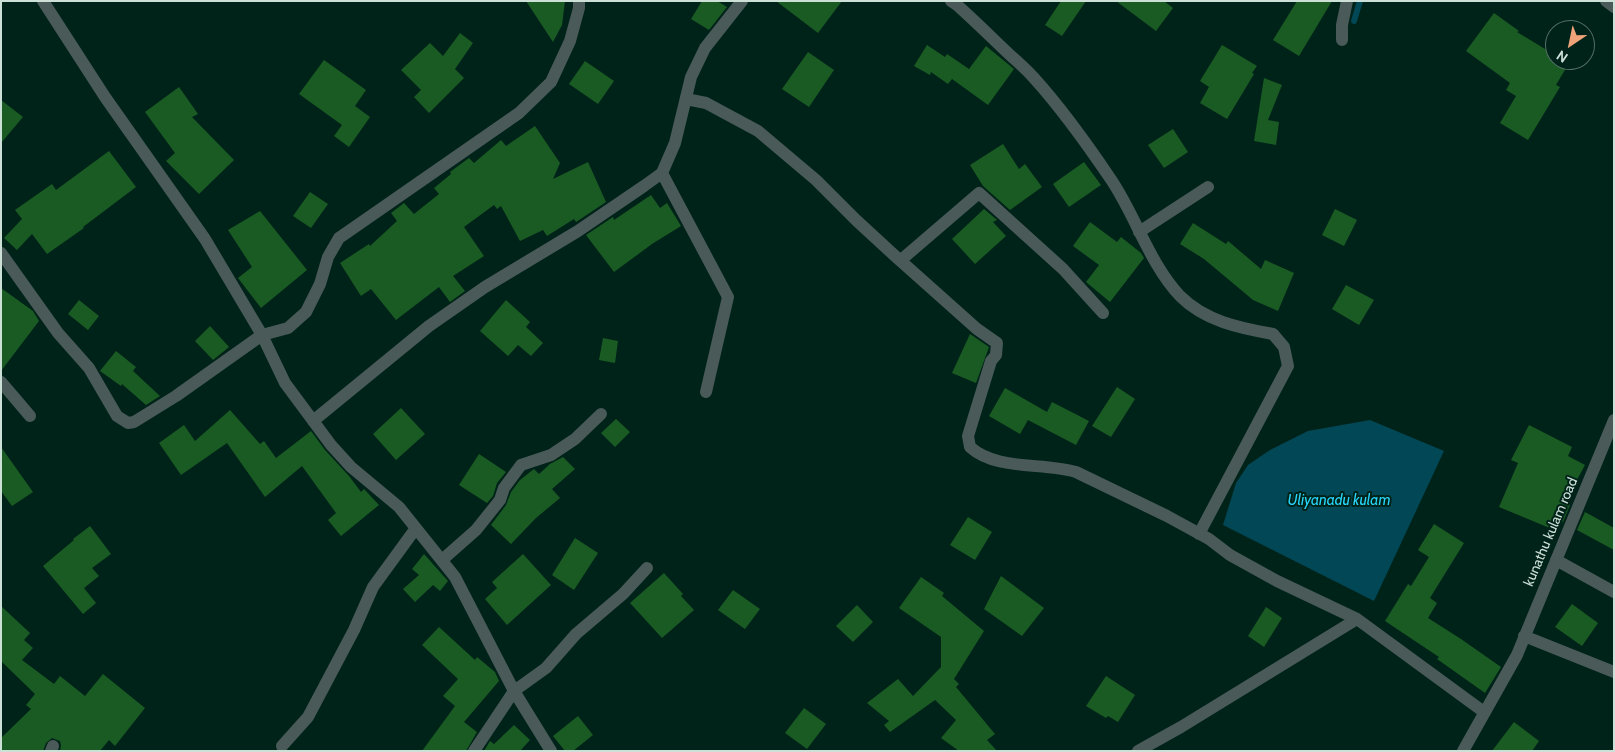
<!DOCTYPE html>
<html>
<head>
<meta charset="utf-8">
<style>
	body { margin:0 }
	#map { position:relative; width:1615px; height:752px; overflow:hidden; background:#002319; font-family:Cabin,sans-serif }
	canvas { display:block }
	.frame { position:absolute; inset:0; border:2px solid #cde0d8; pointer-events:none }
	.north { position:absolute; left:1545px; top:20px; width:50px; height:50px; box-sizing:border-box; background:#002319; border:1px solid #526f65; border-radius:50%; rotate:214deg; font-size:14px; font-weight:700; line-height:20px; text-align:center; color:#cde0d8 }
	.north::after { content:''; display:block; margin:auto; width:18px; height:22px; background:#efa378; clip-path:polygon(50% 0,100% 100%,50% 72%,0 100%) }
</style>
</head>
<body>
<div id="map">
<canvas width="1615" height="752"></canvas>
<div class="frame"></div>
<div class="north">N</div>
</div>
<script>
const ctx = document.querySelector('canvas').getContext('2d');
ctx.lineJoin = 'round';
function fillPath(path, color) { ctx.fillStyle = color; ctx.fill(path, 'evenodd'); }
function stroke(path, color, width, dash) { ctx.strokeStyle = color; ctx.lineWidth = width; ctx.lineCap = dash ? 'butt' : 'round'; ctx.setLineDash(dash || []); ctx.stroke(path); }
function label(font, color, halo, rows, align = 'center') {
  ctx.font = font + ' Cabin,sans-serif'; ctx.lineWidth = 4; ctx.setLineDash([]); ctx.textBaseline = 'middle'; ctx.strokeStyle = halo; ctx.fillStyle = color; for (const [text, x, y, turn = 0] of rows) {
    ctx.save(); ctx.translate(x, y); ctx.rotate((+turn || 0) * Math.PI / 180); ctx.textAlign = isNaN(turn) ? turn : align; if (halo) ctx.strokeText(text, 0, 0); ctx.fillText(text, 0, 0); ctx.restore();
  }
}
fillPath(new Path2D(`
	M1370,420L1444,451L1374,601L1223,525L1236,483L1248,465L1270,450L1308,431Z`), '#014756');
stroke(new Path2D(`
	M1354,21L1360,1`), '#014756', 6);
fillPath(new Path2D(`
	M526,1H565L562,25L553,42Z
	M702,1H717L727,7L709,30L691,19Z
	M776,1H842L818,33Z
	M1061,1H1086L1062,36L1045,25Z
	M1116,1H1164L1173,8L1156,31Z
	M1297,1H1332L1299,56L1273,40Z
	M1494,13L1519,31L1517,32L1555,55V60H1563L1569,63L1556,85L1560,87L1528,140L1500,123L1516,96L1506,90L1510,83L1466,51Z
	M460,33L473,43L455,69L464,78L429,113L414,97L421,90L401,70L430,43L443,56Z
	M927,45L945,57L947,54L969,69L986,46L1014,69L988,105L952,79L948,84L931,72L930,75L914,66Z
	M1222,45L1257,66L1252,73L1254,74L1227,119L1200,103L1209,87L1200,81Z
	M808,52L834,70L809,107L782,89Z
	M324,60L366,90L355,106L370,117L349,147L334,136L342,125L299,94Z
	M585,61L614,81L598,104L569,84Z
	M1264,78L1282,85L1268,120L1279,122L1276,145L1254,141Z
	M179,87L198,114L192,117L234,160L199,194L166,161L175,153L145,112Z
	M1,100L23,117L1,143Z
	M535,126L560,163L553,179L588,162L606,202L576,222L574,219L547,236L543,230L520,241L501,206L497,209L494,205L464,227L484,256L453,276L465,291L450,302L439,287L396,320L371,289L361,296L340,263L369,244L370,246L397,221L391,213L404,203L414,214L439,194L434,188L451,174L450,172L469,158L474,163L501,140L506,146Z
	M1173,129L1188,152L1164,168L1148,145Z
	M1003,144L1019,169L1025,164L1042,187L1010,210L983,186L970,165Z
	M109,151L136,187L83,227L84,228L47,254L32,234L17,250L4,238L22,219L15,210L52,184L56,190Z
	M1084,162L1101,185L1069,207L1053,184Z
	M310,192L328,204L311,228L293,216Z
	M651,195L660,208L667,203L681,226L652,244L614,272L586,235L613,217L614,220Z
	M984,209L997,220L993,222L1006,236L975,264L952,239Z
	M1335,209L1357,220L1344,246L1322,235Z
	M260,211L307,270L261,308L238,278L252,267L228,230Z
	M1090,222L1117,242L1121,237L1141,253L1144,258L1110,302L1086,282L1099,265L1073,246Z
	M1193,223L1226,244L1228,241L1261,269L1265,260L1294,273L1278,311L1253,300L1204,259L1180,244Z
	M1346,285L1374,300L1359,325L1332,309Z
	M1,288L33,311L39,321L1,371Z
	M79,300L99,316L88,330L68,314Z
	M506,300L530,322L526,327L543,343L531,356L518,345L508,356L480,331Z
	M210,326L229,347L213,360L195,341Z
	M970,334L989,347L976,383L952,373Z
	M603,338L618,341L615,363L599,360Z
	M116,351L136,367L133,371L160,396L146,405L122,384L121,386L100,371Z
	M1117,387L1135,399L1111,437L1092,426Z
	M1005,388L1047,412L1052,402L1089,421L1076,445L1028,420L1020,434L989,416Z
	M401,408L425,434L396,460L373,434Z
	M230,410L260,444L264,441L276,458L311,431L325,450L349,476L361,492L364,489L379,505L341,536L328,520L336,513L302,466L265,497L227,443L181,475L159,443L184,425L195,441Z
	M616,419L630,432L615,447L601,433Z
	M1529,425L1572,447L1568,456L1585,465L1565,502L1570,505L1563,522L1557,519L1552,529L1499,507L1518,463L1511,460Z
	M1,447L33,492L12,506L1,491Z
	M479,454L506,472L497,483L493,496L487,503L459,485Z
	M563,457L575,469L552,489L560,498L536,518L511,544L491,525L506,505L511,492L520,480L534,469L539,474L550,464Z
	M1585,512L1614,528V550L1577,530Z
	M968,517L992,532L975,560L950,545Z
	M1434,524L1464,543L1430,598L1437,603L1428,618L1461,639L1501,667L1485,693L1437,659L1439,657L1385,621L1408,584L1411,586L1429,557L1418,550Z
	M90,526L111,554L92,568L99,576L84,588L96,603L83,614L43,566L74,540L73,539Z
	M575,538L598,553L574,590L552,575Z
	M424,554L448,581L440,591L433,585L415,602L403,589L419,575L412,569Z
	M523,554L551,585L507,625L485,599L497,588L492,582Z
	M664,573L683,594L681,596L694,610L662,638L630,603Z
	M1001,576L1044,608L1022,636L984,609Z
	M921,577L944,593L942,596L984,631L954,679L959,684L956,687L995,734L987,740L997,751H959L941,738L956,720L935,700L890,732L884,725L889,721L867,703L898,679L913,696L941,667V637L899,608Z
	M733,590L760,609L745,629L718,610Z
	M1572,604L1598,623L1582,646L1555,627Z
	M857,605L873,622L853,642L836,626Z
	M1,606L30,633L24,640L33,648L22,660L54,684L60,676L85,696L103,674L145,708L115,746L109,740L100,751H60L61,745L60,741L52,738L46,743L43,751H1V738L31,709L26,705L35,694L1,661Z
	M1266,607L1282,618L1264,647L1248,636Z
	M439,627L475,660L477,657L495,672L499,681L464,722L477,732L466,751H422L455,706L443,696L458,679L422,645Z
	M1106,676L1135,695L1118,722L1108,716L1106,718L1086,706Z
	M804,708L826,724L807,749L785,733Z
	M578,716L593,735L573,751H565L553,736Z
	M1514,722L1539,741L1532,751H1492Z
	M514,725L530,740L520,751H484L490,741L494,744Z`), '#195b23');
stroke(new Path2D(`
	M43,1L105,97L205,239L262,335L285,383L331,445L351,467L399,507L455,577L514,691L551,751
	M951,1L957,5C975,21 992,38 1010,55C1018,62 1027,70 1034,78C1062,109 1087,144 1110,178C1135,214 1149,263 1180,296C1205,321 1239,328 1273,334L1284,347L1288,366L1199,534
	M1606,1L1614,7
	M1342,40V25L1347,1
	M686,99L706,103L758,131L816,180L856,220L894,255L977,329L997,343L996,355L991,361L968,436L970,447C997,471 1042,462 1076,472L1167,516L1209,539L1230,555L1277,581L1357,619L1484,712
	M662,173L728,297L706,392
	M1139,232L1208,187
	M1,253L58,333L89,368L117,416L128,423L134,422L176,396L262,335L288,328L306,312L320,284L328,257L339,238L519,113L551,82L570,41L579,8V1
	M901,260L979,193L1063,269L1103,313
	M1,382L30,416
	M313,421L429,326L485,287L578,231L644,186L662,173L675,143L691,77L705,48L742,1
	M442,560L476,530L500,500L504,488L521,465L551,455L575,439L601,414
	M1556,560L1614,592
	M1524,636L1614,672
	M282,746L308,717L354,630L373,587L416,528
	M51,751L53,746
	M474,751L514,691L546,668L576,634L623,594L647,568
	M1138,751L1181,727L1357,619
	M1463,751L1517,655L1614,420`), '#495a59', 12);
label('14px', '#cde0d8', '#002319', [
	["kunathu kulam road",1551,532,-67]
]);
label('italic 15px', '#27d6fc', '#002319', [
	["Uliyanadu kulam",1339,501]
]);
</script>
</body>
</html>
